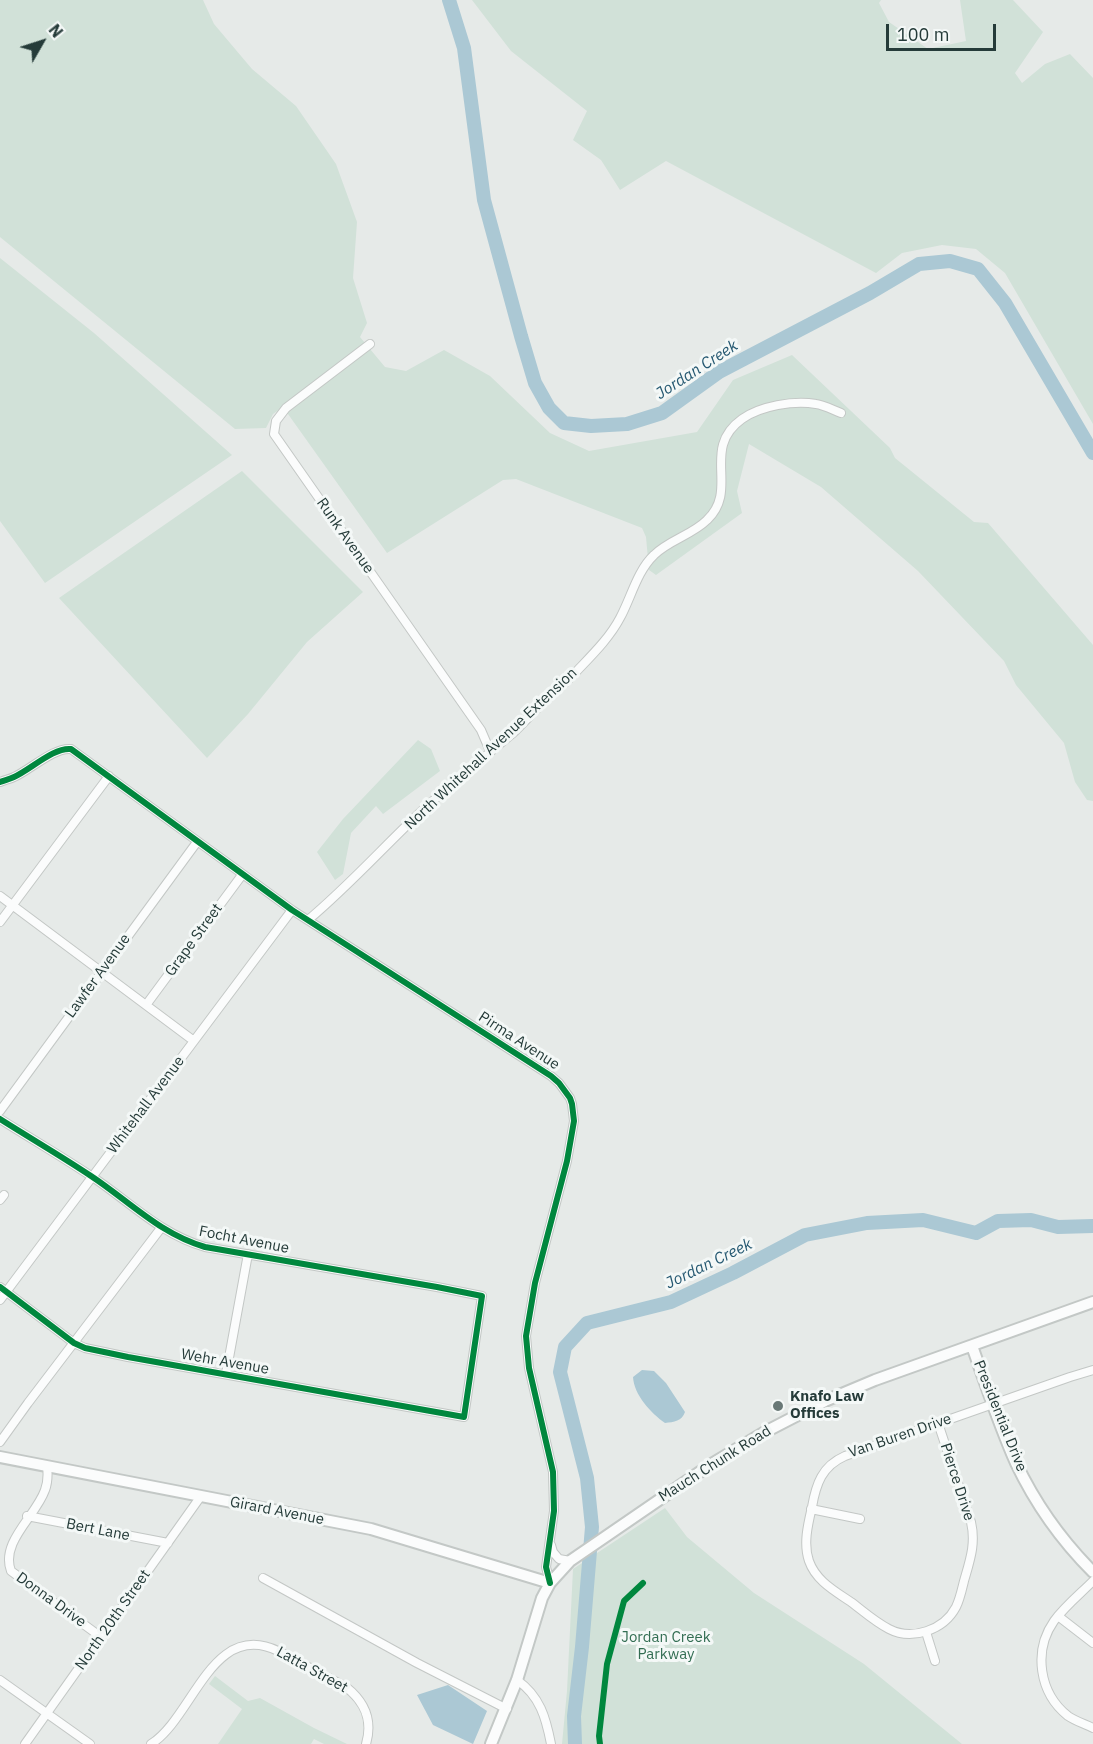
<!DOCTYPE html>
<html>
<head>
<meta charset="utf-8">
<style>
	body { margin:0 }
	#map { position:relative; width:1093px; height:1744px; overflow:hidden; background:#e6eae8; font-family:"IBM Plex Sans",sans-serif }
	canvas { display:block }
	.north { position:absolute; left:12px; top:12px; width:60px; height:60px; -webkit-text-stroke:4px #f4f8f7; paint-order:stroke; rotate:51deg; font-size:16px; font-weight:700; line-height:24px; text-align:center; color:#253b39 }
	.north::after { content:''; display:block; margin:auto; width:21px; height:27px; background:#253b39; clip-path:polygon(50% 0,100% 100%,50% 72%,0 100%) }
	.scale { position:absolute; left:886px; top:24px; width:110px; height:27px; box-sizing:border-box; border:3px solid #253b39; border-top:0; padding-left:8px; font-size:18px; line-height:21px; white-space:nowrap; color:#253b39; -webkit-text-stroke:4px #f4f8f7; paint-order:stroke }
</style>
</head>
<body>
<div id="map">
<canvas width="1093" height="1744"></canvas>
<div class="north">N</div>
<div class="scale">100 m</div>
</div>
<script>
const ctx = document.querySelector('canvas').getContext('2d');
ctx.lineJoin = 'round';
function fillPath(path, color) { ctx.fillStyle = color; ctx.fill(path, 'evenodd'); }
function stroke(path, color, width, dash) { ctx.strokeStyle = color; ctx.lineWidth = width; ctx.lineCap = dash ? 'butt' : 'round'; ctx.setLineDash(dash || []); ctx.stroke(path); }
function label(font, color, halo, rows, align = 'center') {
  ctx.font = font + ' "IBM Plex Sans",sans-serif'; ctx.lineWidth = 6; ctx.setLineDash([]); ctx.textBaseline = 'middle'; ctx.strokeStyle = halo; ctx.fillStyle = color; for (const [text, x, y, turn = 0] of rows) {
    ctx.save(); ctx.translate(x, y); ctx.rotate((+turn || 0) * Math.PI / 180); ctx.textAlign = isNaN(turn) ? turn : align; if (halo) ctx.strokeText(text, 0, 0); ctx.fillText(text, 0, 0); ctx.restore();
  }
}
fillPath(new Path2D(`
	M0,0H203L214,24L252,69L296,106L336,164L357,222L353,278L367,323L360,337L385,367L406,371L444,350L490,376L550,433L589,451L697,432L733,380L792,355L890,448L895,458L974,522L988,523L1093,645V801L1087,800L1075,782L1064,743L1016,685L1004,661L918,571L821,487L749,444L737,491L742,513L656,575L649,570L646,537L642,528L516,479L503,480L387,553L283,407L273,414L266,428L235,429L0,237Z
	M472,0H881L879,3L889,22L928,49L966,41L960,0H1013L1043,32L1015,73L1022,83L1045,64L1070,54L1093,78V424L1005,273L976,249L942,245L902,253L876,273L666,161L620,190L601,160L573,140L587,111L511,51Z
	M0,258L94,333L232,455L45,583L0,521Z
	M242,471L363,592L307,642L248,714L207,758L59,598Z
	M418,740L431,749L440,771L383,814L376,806L351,833L343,874L335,880L317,852L343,819Z
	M665,1508L687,1537L754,1593L864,1664L962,1744H562L567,1691L573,1569Z
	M215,1676L248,1701L260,1698L314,1728L347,1744H324L314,1739L311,1744H218L242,1709L209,1684Z`), '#d1e1d8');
fillPath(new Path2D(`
	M642,1370L654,1371L666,1383L685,1412C682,1421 674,1422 665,1423C651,1413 634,1395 633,1377Z
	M448,1685L487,1711L473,1744L433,1725L417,1695Z`), '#abc8d4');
stroke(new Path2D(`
	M449,0L464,48L484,200L521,336L535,383L549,408L564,423L591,426L627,424L662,413L719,372L870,293L919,264L950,261L978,269L1005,303L1093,453
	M575,1744L574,1716L582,1647L592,1527L587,1478L560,1372L565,1347L587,1323L671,1302L733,1273L805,1235L867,1223L923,1220L976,1233L998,1221L1031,1220L1058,1227L1093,1226`), '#abc8d4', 14);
const street = new Path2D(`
	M370,344L286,408L276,421L274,434L481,730L490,751
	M0,782C5,780 10,779 14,777C30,770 54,747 71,749L292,910L551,1076L559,1083L570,1098L572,1104L574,1121L567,1161L535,1283L526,1336L529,1368L553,1472L554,1511L546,1567L550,1583
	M0,896L194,1041
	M308,920C350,885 386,844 426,807C454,782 483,758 512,734C523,724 533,712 544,702C554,692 565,684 574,674C590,657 609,639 620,618C631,598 637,571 654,555C669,540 692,535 707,520C740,489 700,449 742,419C760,406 794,400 816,404C824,405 833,410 841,413
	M0,922L109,776
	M146,1005L242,875
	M0,1111L197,842
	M0,1119C30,1138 61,1156 91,1176C129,1201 160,1234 205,1247L437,1287L482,1296L464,1417L128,1357L85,1348L74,1343L0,1287
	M0,1200L4,1195
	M0,1300L292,910
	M226,1374L248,1254
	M938,1423L971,1522C976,1544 970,1560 964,1581C962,1589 960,1599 956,1607C944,1630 912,1641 889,1629C875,1622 863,1611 851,1602C835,1591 816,1581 809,1561C803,1544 808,1524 812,1507C816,1484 822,1466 845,1456L1070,1377L1093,1370
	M0,1442L28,1403L161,1228
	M47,1466C48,1474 48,1482 45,1490C36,1516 0,1542 11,1571L101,1637
	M811,1509L860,1519
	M27,1516L168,1543
	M551,1545L553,1552L559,1559L570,1561
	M263,1578L417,1663L507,1709
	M1093,1581C1080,1594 1065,1606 1054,1621C1033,1651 1039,1693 1068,1716C1075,1721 1085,1724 1093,1728
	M1058,1616L1093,1643
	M926,1632L935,1661
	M0,1680L90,1744
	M517,1680C540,1696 546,1718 551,1744
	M25,1744L201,1496
	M151,1744C193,1718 212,1619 278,1651L346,1687C365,1702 373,1720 366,1744`);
const secondary = new Path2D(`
	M972,1346C986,1385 999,1425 1016,1463C1035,1503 1062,1541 1093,1572
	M0,1457L371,1529L550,1583
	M491,1744L517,1680L542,1598L550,1583L570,1561L710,1465L765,1432L825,1401L875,1380L1093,1302`);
stroke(street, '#c3c7c5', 10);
stroke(secondary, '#c3c8c6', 14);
stroke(street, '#fbfcfc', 8);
stroke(secondary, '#fbfcfc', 10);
stroke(new Path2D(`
	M0,782C5,780 10,779 14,777C30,770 54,747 71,749L292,910L551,1076L559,1083L570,1098L572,1104L574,1121L567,1161L535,1283L526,1336L529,1368L553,1472L554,1511L546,1567L550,1583
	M0,1119C30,1138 61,1156 91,1176C129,1201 160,1234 205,1247L437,1287L482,1296L464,1417L128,1357L85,1348L74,1343L0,1287
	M600,1744L599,1736L607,1664L624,1601L643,1583`), '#00873e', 6);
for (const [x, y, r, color] of [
	[778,1406,6,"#697876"]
]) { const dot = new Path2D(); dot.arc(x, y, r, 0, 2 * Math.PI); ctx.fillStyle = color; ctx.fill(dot); stroke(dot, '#f4f8f7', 2); }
label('15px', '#253b39', '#f4f8f7', [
	["Runk Avenue",345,536,55],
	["North Whitehall Avenue Extension",491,749,-43],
	["Grape Street",194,940,-54],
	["Lawfer Avenue",98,976,-54],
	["Pirma Avenue",519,1041,33],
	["Whitehall Avenue",146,1105,-53],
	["Focht Avenue",244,1240,11],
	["Wehr Avenue",225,1362,10],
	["Presidential Drive",1000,1416,68],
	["Van Buren Drive",900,1436,-19],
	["Mauch Chunk Road",715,1464,-32],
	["Pierce Drive",957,1482,72],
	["Girard Avenue",277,1511,11],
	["Bert Lane",98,1530,11],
	["Donna Drive",51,1600,36],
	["North 20th Street",113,1620,-55],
	["Latta Street",312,1670,29]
]);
label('bold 15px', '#253b39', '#f4f8f7', [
	["Knafo Law",790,1397],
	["Offices",790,1414]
], 'left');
label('15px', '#336e53', '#f4f8f7', [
	["Jordan Creek",666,1638],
	["Parkway",666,1655]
]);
label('italic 16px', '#255871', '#f4f8f7', [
	["Jordan Creek",697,370,-33],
	["Jordan Creek",709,1264,-26]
]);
</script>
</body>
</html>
